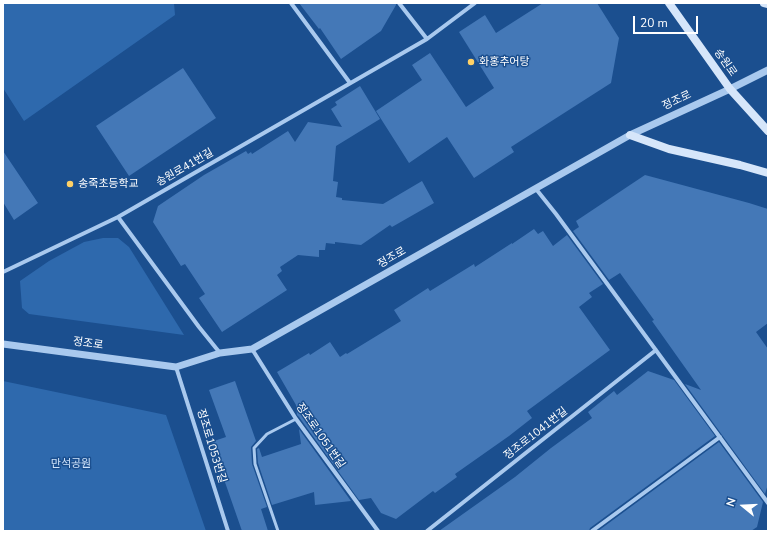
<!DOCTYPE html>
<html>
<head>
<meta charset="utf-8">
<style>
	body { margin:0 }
	#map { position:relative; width:771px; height:534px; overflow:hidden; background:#1b4f8f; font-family:"Nunito Sans",sans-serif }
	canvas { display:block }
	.frame { position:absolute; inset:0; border:4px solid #fff; pointer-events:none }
	.north { position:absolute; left:723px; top:486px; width:40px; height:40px; -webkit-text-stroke:3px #1b4f8f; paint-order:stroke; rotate:288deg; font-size:11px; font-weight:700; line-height:16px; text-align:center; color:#fff }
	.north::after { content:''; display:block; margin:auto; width:14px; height:18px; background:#fff; clip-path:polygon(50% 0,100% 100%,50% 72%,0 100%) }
	.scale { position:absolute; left:633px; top:16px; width:65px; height:18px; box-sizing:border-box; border:2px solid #fff; border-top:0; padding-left:5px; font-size:12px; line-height:14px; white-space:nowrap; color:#fff; -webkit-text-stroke:3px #1b4f8f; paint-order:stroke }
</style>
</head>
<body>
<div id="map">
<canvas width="771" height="534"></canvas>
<div class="frame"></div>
<div class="north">N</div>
<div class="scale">20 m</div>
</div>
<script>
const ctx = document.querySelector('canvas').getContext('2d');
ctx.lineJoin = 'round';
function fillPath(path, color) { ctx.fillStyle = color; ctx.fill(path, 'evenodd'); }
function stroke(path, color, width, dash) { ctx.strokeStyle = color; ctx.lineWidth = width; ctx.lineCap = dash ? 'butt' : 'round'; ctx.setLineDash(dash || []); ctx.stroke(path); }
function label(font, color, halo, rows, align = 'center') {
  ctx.font = font + ' "Nunito Sans","Noto Sans KR",sans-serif'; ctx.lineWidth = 3; ctx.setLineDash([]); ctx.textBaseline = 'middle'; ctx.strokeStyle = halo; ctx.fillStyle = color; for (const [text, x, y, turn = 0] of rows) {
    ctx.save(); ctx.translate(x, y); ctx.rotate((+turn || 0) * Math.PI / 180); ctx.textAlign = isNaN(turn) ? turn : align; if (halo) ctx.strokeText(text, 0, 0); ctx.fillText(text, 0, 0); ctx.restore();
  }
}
fillPath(new Path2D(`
	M3,3H174L175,15L24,121L3,88Z
	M103,238H118L129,247L184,335L29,314L22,308L20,281L49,261L84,242Z
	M3,381L166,415L206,531H3Z`), '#2e69ad');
fillPath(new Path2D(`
	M299,3H396V5L381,31L341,59L320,28L319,29Z
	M543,3H597L619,38L611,83L511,147L514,152L474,178L447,137L409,163L376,111L422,80L412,65L430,53L466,107L494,88L459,32L485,15L496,33Z
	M183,68L216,118L129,176L96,126Z
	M360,86L380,119L336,146L333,181L338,182L336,197L342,198V200L383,204L422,181L434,203L392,227L390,225L361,245L335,242V244L326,243L325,250H319V257L298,255L280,267L282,271L277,275L287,290L222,332L199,298L205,294L185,264L181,266L153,222L158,206L204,175L246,151L248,154L251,152L252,154L288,131L295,142L308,122L342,127L331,109L337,105L335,102Z
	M3,151L38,203L14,220L3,202Z
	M645,175L749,203L768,209V323L756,332L768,349V484L765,494L685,384L701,390L652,321L654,320L620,273L609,280L573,231L579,227L576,221Z
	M534,229L538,234L543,231L553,246L567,235L603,284L589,293L592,297L579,307L610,350L527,411L532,418L509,436L455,474L457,477L435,493L433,491L396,519L381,513L371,498L359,500L299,417L297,415L296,405L277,372L309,353L310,355L330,342L340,357L346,353L347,354L401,321L394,310L428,288L430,291L474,264L475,267L512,243V244Z
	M648,371L674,380L715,436L590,528L589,531H439L515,477L551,448L592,418L588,412L614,391L617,395Z
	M235,381L256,441L251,447L252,464L267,507L261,509L268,531H242L211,442L226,437L209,390Z
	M299,429L351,501L315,505L314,492L272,505L258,463L257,449L259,448L262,457L301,444Z
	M719,442L763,502L757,527L751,531H598Z`), '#4478b7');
stroke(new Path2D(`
	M278,531L255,464L254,448L267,434L296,419`), '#a9c9ee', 3);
stroke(new Path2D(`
	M291,3L350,83
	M399,3L427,39
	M536,189L556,214L768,503
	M118,217L199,327L220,353
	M3,272L118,217L427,39L475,3
	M252,349L296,419L378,531
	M176,367L228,531
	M427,531L656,350
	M592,531L720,437`), '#a9c9ee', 4);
stroke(new Path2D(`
	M3,344L176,367L220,353L252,349L630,135L730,89L768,70`), '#a9c9ee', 7);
stroke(new Path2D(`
	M669,3L730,89L768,131
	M764,3L768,4
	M630,135L669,149L740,165L768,173`), '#d6e6fa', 8);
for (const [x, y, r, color] of [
	[471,62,4,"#ffd166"],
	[70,184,4,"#ffd166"]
]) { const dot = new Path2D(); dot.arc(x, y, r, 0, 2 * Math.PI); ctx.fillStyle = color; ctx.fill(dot); stroke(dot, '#1b4f8f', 1.5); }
label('11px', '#fff', '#1b4f8f', [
	["화홍추어탕",479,62],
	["송죽초등학교",78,184]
], 'left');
label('11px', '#fff', '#1b4f8f', [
	["송원로",725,63,55],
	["정조로",677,101,-25],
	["송원로41번길",185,168,-30],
	["정조로",392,258,-30],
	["정조로",88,344,8],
	["정조로1041번길",536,434,-38],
	["정조로1051번길",320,436,55],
	["정조로1053번길",211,446,73]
]);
label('11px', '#cfe3fa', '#1b4f8f', [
	["만석공원",71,464]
]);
</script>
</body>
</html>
